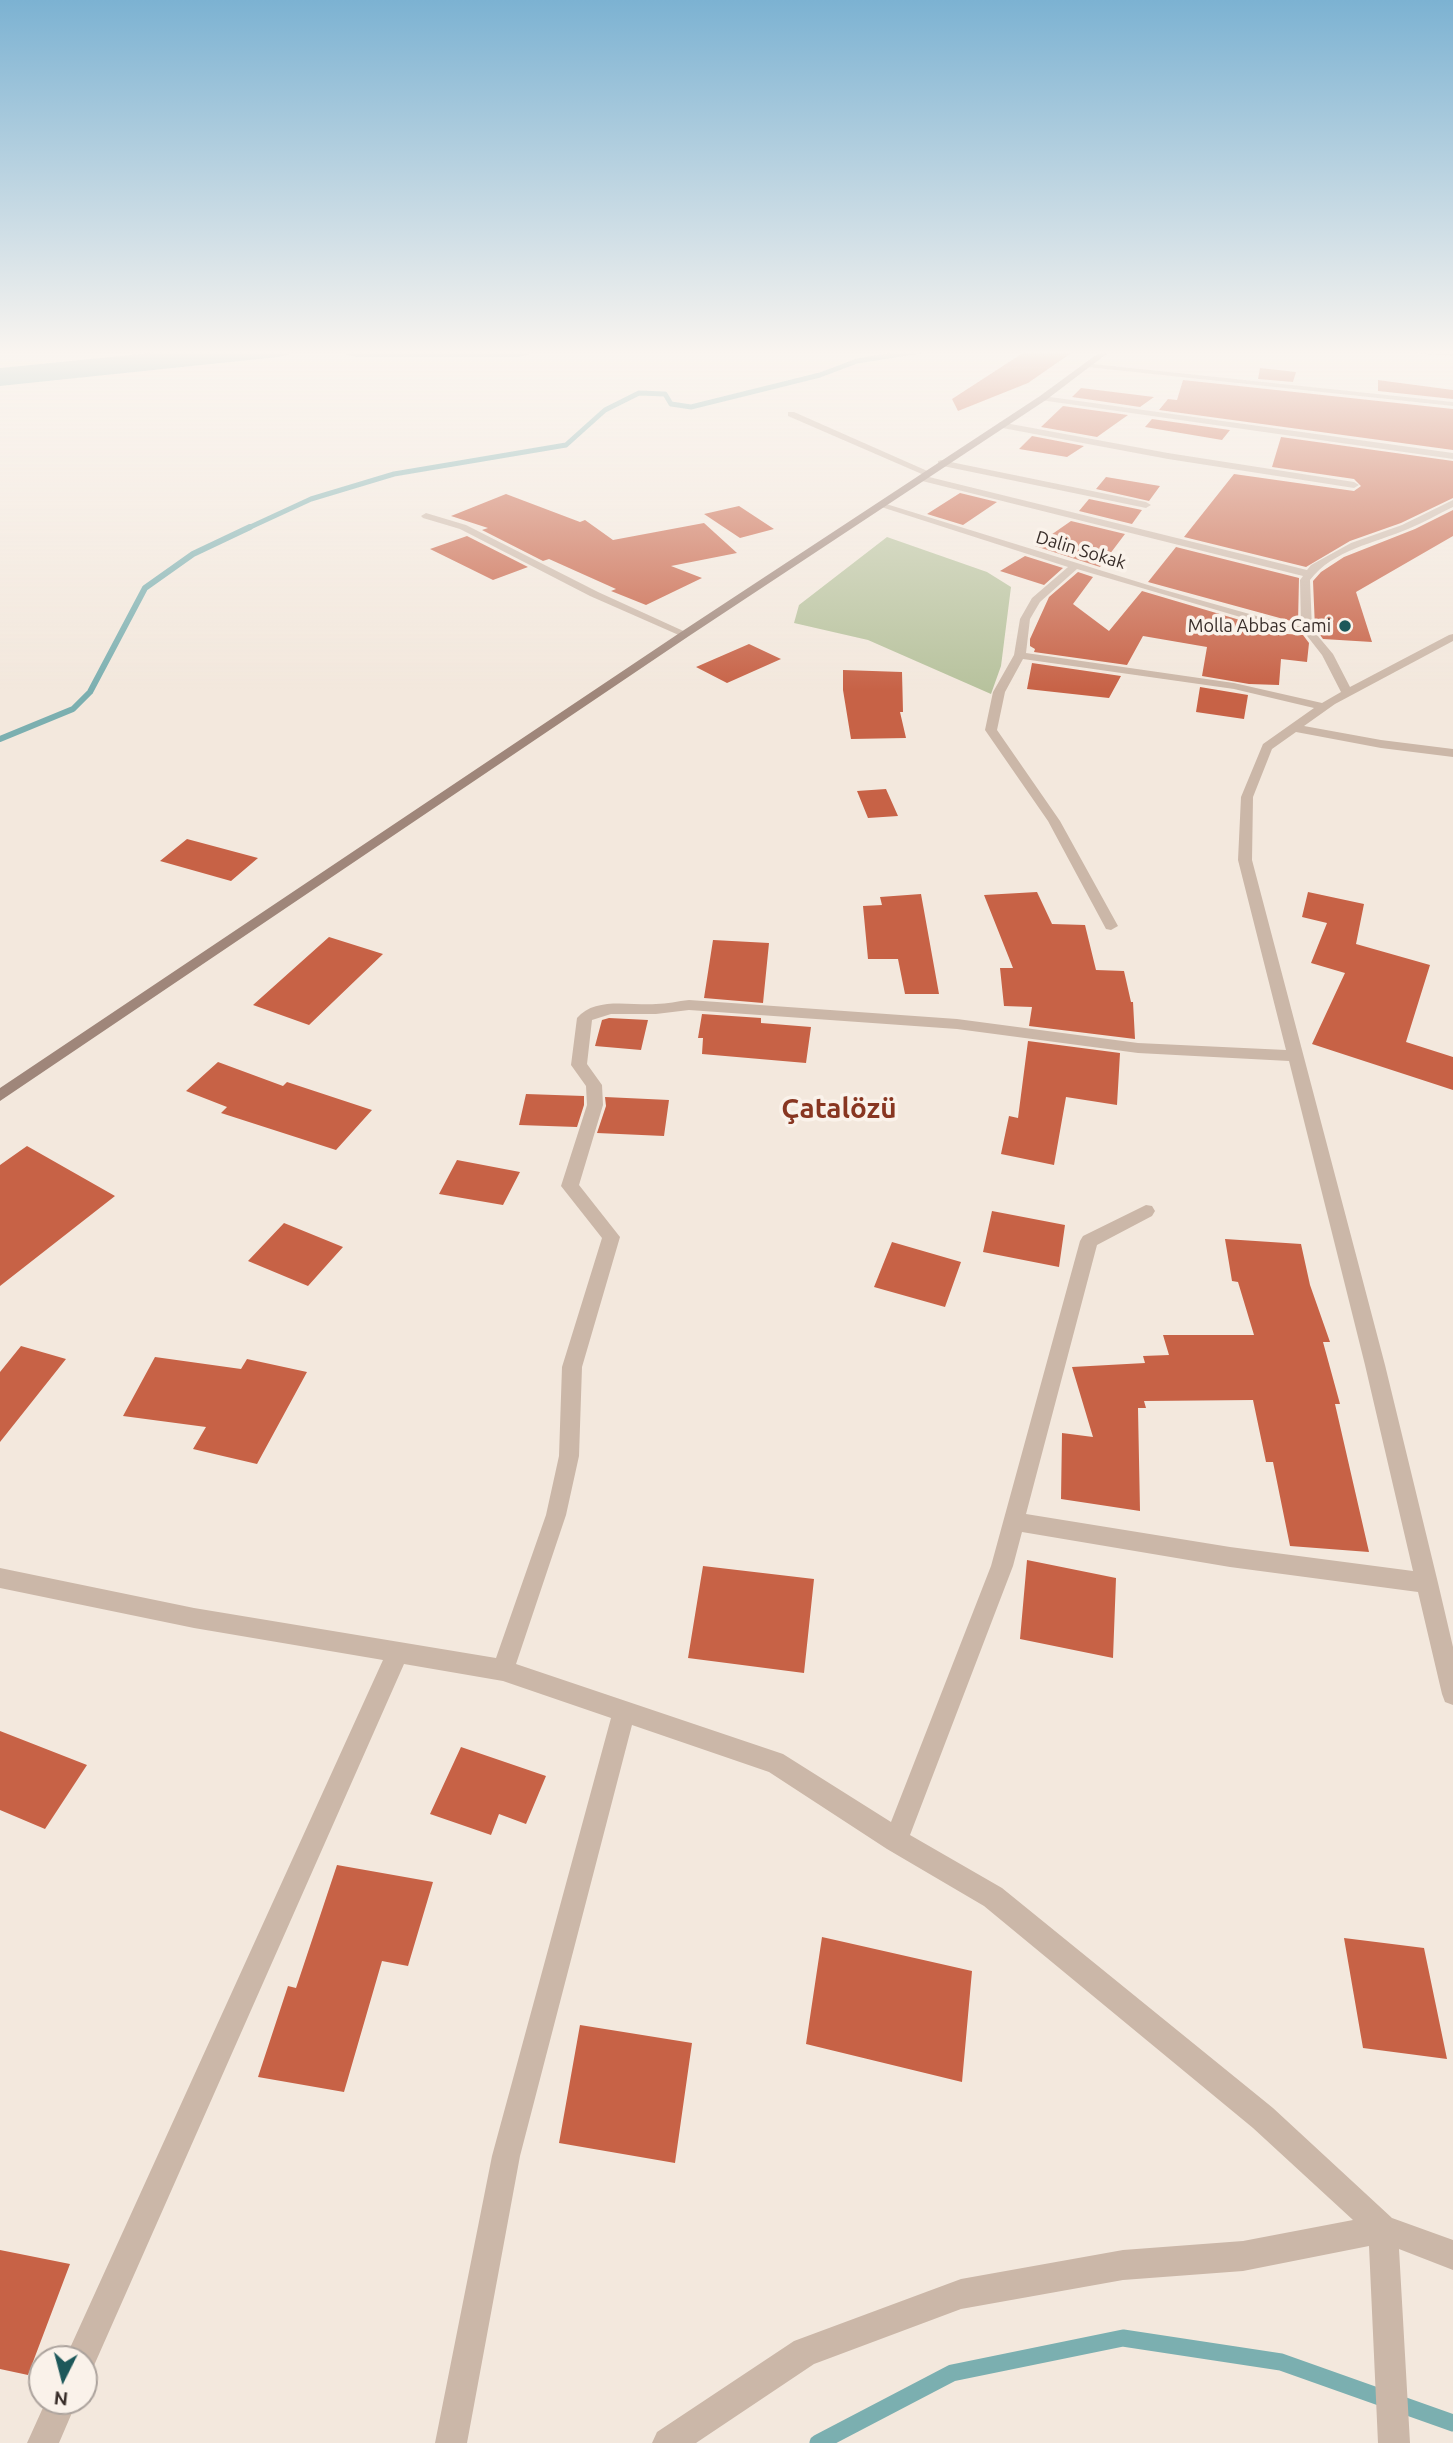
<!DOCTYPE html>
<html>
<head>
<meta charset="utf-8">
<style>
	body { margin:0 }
	#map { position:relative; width:1453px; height:2443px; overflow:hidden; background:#f3e8dd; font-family:Ubuntu,sans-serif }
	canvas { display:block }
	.north { position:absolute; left:28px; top:2345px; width:70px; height:70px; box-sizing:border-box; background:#faf2ea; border:2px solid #aca39d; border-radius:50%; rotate:186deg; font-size:19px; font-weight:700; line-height:28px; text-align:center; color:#382d29 }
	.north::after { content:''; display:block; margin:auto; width:24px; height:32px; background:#1d585a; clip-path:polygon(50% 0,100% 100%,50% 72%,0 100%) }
</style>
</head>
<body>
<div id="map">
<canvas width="1453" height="2443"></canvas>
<div class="north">N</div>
</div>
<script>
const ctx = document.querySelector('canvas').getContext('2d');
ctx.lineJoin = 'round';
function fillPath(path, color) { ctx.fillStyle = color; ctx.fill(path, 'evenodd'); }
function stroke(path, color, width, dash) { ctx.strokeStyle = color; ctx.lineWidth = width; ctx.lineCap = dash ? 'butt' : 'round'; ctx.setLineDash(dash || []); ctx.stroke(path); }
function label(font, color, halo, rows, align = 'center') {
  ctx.font = font + ' Ubuntu,sans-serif'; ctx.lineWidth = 7; ctx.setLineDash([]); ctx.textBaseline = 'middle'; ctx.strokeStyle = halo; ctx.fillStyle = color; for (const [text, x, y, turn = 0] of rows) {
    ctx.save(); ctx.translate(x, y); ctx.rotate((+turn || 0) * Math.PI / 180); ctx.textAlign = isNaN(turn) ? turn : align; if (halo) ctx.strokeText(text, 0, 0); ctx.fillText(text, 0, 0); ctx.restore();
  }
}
fillPath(new Path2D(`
	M887,537L987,572L1011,587L1001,666L991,694L868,640L794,623L799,605Z`), '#b7c29d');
stroke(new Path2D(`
	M246,529L311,499L394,474L566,445L605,410L639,393L665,394L671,404L691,407L820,375L857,361L932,349`), '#7bafb0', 5);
stroke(new Path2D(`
	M0,739L73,709L90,692L145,588L193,554L250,527`), '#7bafb0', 6);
stroke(new Path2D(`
	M818,2443L952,2373L1123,2338L1281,2362L1453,2423`), '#7bafb0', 17);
fillPath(new Path2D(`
	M192,349H291L288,355L278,357L0,386V368Z
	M344,349H531L528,355L518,357H357L347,355Z`), '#7bafb0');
fillPath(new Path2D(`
	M1029,349H1077L1028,383L958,411L952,399Z
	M1260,368L1296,372L1293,382L1258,379Z
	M1183,380L1453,409V450L1159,410L1168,399L1177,400Z
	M1378,380L1453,390V399L1378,391Z
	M1081,388L1154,397L1140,407L1072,397Z
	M1063,406L1128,415L1097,437L1041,427Z
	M1152,419L1230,430L1222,440L1145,427Z
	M1032,436L1084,446L1067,457L1019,449Z
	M1281,437L1453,461V498L1401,523L1350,541L1306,567L1184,537L1234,474L1354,491L1361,486L1354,479L1272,467Z
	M1106,477L1160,486L1149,501L1096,489Z
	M960,493L997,502L963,525L927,514Z
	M506,494L580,522L585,520L613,540L704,523L737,553L671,566L702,578L646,605L611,591L616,589L549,559L543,561L482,530L488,528L451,516Z
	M1089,499L1142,510L1132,524L1079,511Z
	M739,506L774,529L740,538L704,514Z
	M1453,510V536L1356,592L1372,642L1323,639L1315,628L1313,581L1321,572L1344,557L1415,529Z
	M1071,521L1125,534L1100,567L1035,546Z
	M467,536L528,567L493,580L430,549Z
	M1176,547L1299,578L1298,623L1148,582Z
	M1025,556L1063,568L1044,585L1000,571Z
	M1078,572L1093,577L1073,604L1109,631L1142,591L1287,634L1303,635L1309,643L1307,662L1281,659L1279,685L1249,684L1202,676L1207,647L1143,636L1127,665L1034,652L1035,649L1030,646V639L1049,597Z
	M749,644L781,659L727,683L696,667Z
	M1032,663L1121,676L1109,698L1027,689Z
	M843,670L902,672L903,712H900L906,738L851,739L843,690Z
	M1200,687L1248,695L1244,719L1196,712Z
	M886,789L898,816L868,818L857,791Z
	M187,839L258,858L231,881L160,861Z
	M1037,892L1052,924L1085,925L1096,970L1124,971L1131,1002H1133L1135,1039L1029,1026L1032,1007L1004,1006L1000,968H1013L984,895Z
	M1308,892L1364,904L1356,944L1430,965L1406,1042L1453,1057V1090L1312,1044L1345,973L1311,963L1327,923L1302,917Z
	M921,894L939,994H905L898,959H868L863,906L882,905L880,897Z
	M329,937L383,954L309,1025L253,1005Z
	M713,940L769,943L763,1003L704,998Z
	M702,1014L761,1018V1023L811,1027L806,1063L702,1054L703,1038H698Z
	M609,1018L648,1020L641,1050L595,1046L602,1020Z
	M1028,1041L1120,1053L1117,1105L1066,1097L1054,1165L1001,1154L1009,1116L1018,1118Z
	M218,1062L283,1086L287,1082L372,1110L336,1150L221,1113L227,1107L186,1091Z
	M526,1094L584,1096V1105L577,1127L519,1125Z
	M605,1097L669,1100L664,1136L597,1133L606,1106Z
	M27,1146L115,1196L0,1286V1165Z
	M457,1160L520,1172L503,1205L439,1194Z
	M992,1211L1065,1225L1059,1267L983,1252Z
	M284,1223L343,1247L308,1286L248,1261Z
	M1225,1239L1301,1244L1310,1285L1330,1342H1323L1340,1404H1335L1369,1552L1290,1546L1273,1462H1266L1253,1400L1144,1401L1146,1408H1138L1140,1511L1061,1499L1062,1433L1093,1437L1072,1367L1145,1363L1143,1356L1169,1355L1163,1335H1254L1238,1282L1232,1281Z
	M892,1242L961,1262L945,1307L874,1287Z
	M21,1346L66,1359L0,1442V1372Z
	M155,1357L241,1369L247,1359L307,1372L257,1464L193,1449L206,1427L123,1416Z
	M1027,1560L1116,1578L1113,1658L1020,1639Z
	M703,1566L814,1579L804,1673L688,1658Z
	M0,1731L87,1765L45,1829L0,1810Z
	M461,1747L546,1776L526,1824L499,1814L491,1835L430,1814Z
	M337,1865L433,1882L408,1966L382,1961L344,2092L258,2077L288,1986L296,1988Z
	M822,1937L972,1971L962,2082L806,2044Z
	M1344,1938L1424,1948L1447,2059L1363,2048Z
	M580,2025L692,2043L675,2163L559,2143Z
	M0,2250L70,2264L28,2375L0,2369Z`), '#c76246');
fillPath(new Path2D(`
	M1386,349L1453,352V356L1390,351Z
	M1084,363L1453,402V406L1087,367Z
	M1043,396L1453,453V459L1040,400Z
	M788,412H794L932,473L924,475L788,416Z
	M1000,422L1168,453L1354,482L1359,485L1354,488L1168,459L997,427Z
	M941,460L1146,502L1151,505L1146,508L938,465V461Z
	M921,475L1307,570L1311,565L1351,543L1402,525L1453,500V507C1438,514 1423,523 1408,529C1375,543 1333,550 1310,580L1312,629L1333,654L1350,687L1449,635L1453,634V641L1335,704L1304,726L1381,740L1453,749V757L1381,748L1296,732L1272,749L1253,797L1252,860L1385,1365L1438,1583L1453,1647V1705L1445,1702L1442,1694L1418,1592L1230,1567L1022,1532L1013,1566L910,1835L1002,1888L1273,2108L1392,2218L1453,2240V2270L1399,2249L1410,2443H1378L1369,2246L1243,2271L1123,2280L961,2309L814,2364L696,2443H652L657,2432L794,2341L961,2279L1123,2250L1243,2241L1353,2220L1253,2128L984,1906L887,1849L769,1772L632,1725L520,2156L467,2443H435L492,2156L611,1718L503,1681L404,1664L92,2370L84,2373V2359H66L70,2348L383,1660L194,1628L0,1588V1568L194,1608L496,1658L546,1515L559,1456L562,1367L602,1238L561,1186L587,1105L586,1086L571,1065L577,1018C595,996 632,1006 656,1004C667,1004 678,1001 689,1000L957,1019L1138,1043L1286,1050L1238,860L1241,797L1263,744L1314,708L1234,689L1023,659L1005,692L997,730L1060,821L1118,926L1111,930L1106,929L1048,821L985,730L993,692L1014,655L1020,619L1032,598L1068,567L875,505L883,503L1161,589L1292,626H1301L1300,580L1303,576L918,480L916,478ZM1077,569L1288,631L1304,632L1322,655L1341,692L1322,703L1234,683L1026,653L1030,619L1040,602ZM689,1010L957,1029L1138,1053L1289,1061L1365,1365L1413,1571L1230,1547L1026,1514L1097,1245L1152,1216L1155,1211L1152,1206L1146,1205L1083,1236L1080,1241L991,1566L891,1822L783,1754L516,1664L566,1515L579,1456L582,1367L620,1237L579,1185L603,1105L602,1085L587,1064L592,1020L611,1014H656Z
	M426,513L466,525L598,592L690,634L681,636L590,596L460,529L423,518L421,516Z
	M46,2401H77L59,2443H27Z`), '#cbb7a8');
fillPath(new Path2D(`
	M1104,349H1113L1046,400L689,636L0,1101V1088L681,632L1040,396Z`), '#9f867a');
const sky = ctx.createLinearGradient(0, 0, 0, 691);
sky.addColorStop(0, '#7cb2d2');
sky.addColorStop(0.51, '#faf5f0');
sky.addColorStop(1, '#faf5f000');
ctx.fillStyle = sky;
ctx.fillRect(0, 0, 1453, 691);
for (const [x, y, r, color] of [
	[1345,626,7,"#1d585a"]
]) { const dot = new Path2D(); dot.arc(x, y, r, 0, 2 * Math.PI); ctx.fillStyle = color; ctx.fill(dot); stroke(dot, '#faf2ea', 2.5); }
label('18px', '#382d29', '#faf2ea', [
	["Dalin Sokak",1081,550,17]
]);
label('18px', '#382d29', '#faf2ea', [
	["Molla Abbas Cami",1331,626]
], 'right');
label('bold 28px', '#883621', '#faf2ea', [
	["Çatalözü",839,1109]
]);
</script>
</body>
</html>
